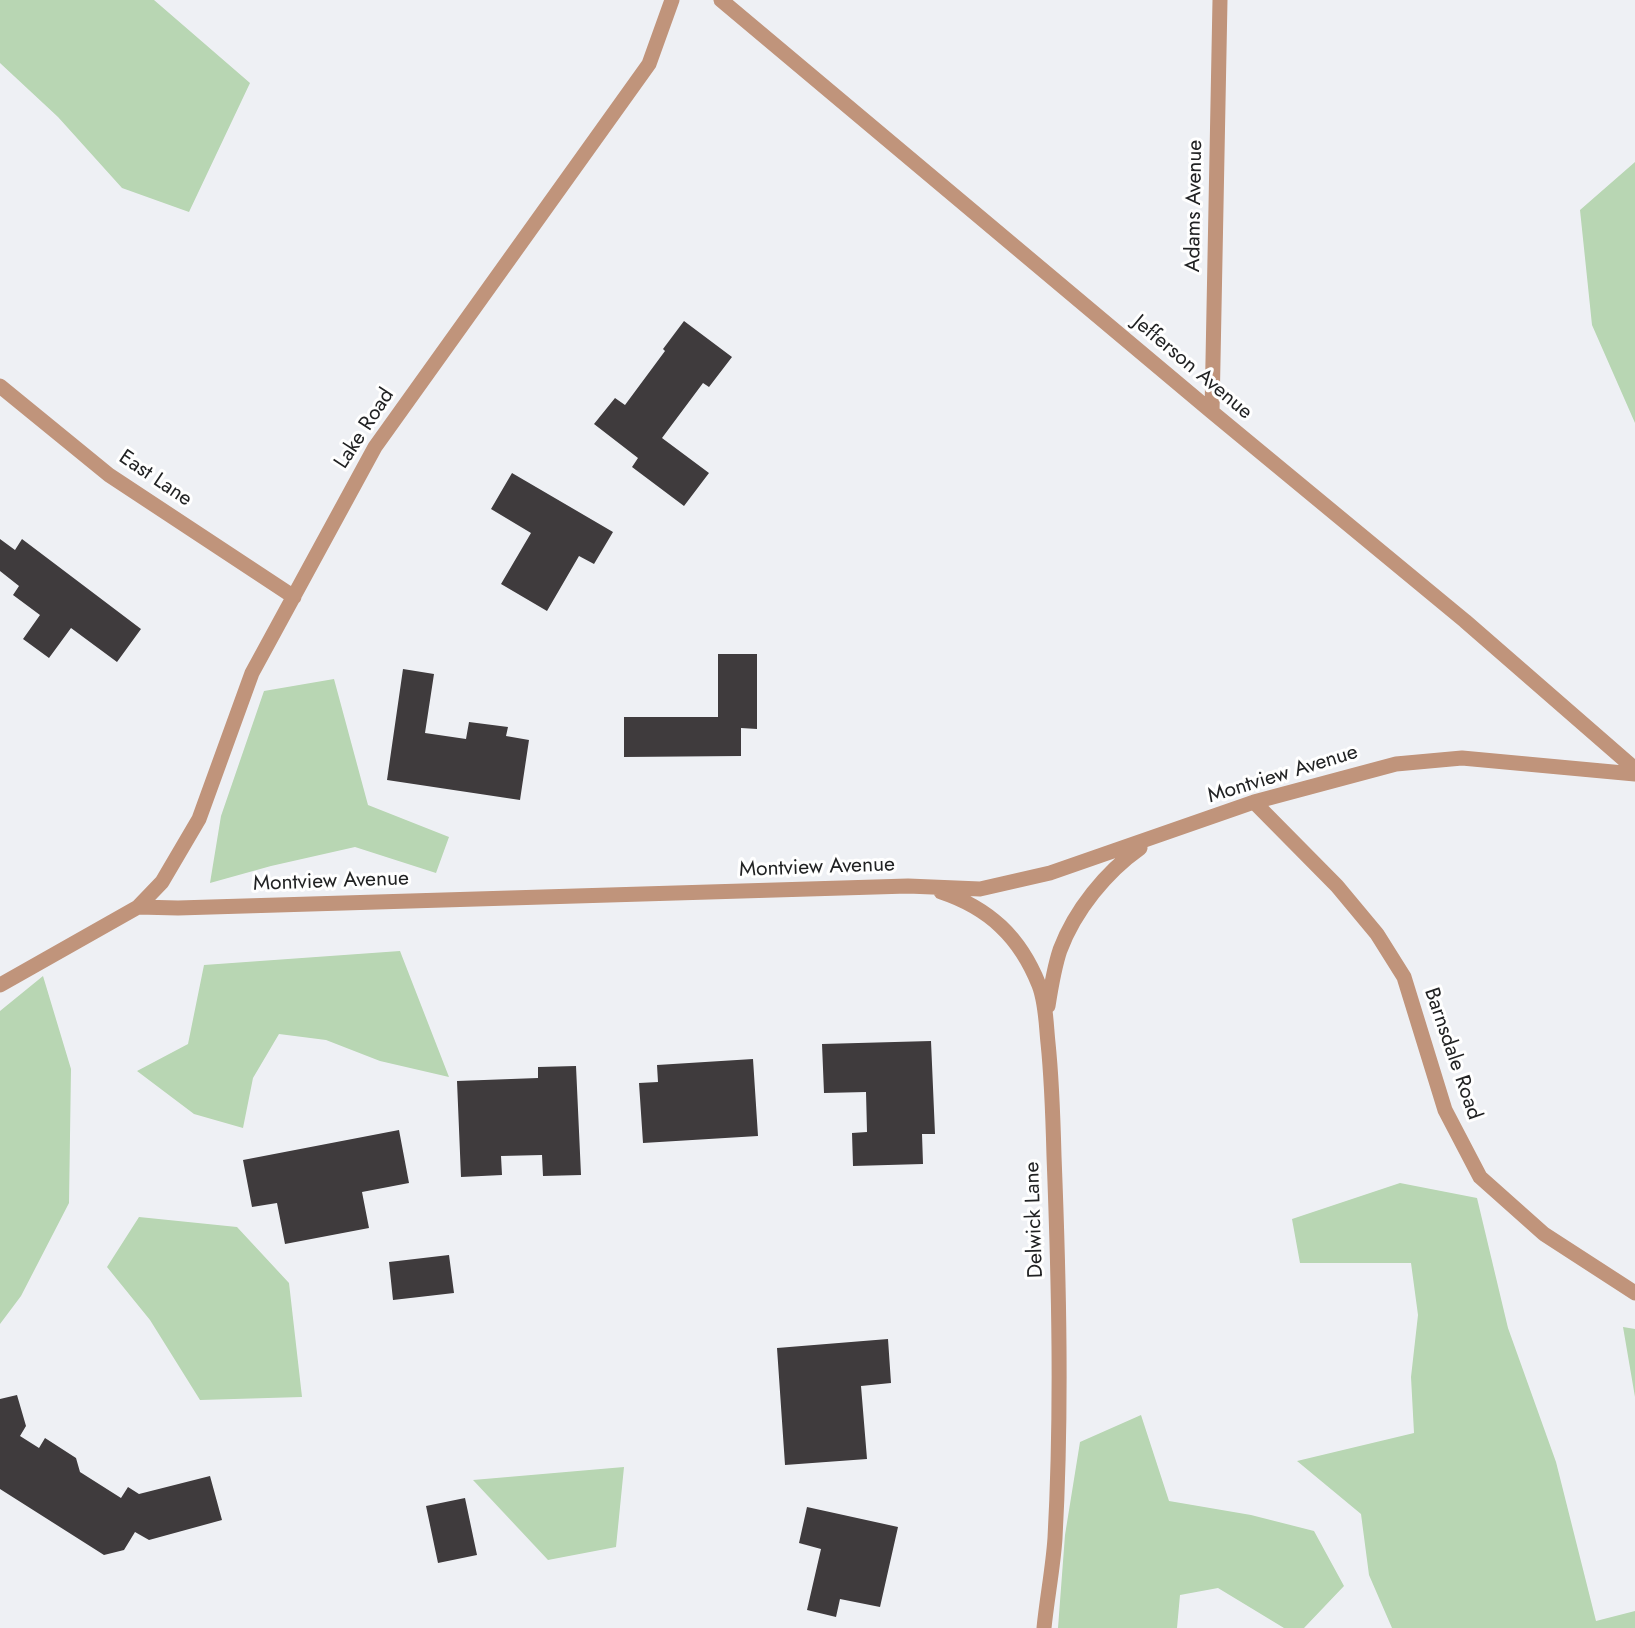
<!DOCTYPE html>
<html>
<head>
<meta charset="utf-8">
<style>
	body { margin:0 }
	canvas { display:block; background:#eef0f4 }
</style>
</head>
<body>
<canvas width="1635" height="1628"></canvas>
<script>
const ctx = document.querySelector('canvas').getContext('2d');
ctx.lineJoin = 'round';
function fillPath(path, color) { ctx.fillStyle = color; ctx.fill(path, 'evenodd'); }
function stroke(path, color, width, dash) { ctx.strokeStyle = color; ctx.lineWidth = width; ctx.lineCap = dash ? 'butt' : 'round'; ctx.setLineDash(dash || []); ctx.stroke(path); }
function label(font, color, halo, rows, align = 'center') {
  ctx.font = font + ' Jost,sans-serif'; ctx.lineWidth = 6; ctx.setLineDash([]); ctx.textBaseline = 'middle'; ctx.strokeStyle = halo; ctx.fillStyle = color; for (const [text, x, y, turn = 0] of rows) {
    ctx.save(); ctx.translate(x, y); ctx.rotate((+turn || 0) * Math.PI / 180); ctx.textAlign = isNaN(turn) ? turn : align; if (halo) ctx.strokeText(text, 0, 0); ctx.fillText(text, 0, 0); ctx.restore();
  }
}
fillPath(new Path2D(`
	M0,0H154L250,83L189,212L122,188L58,117L0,63Z
	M1635,162V423L1592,325L1580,210Z
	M334,679L368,805L449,837L436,873L355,847L271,866L210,883L221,816L264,691Z
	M400,951L449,1077L380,1061L326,1040L279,1034L253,1078L243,1128L194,1114L137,1071L188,1044L204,965Z
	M43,976L71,1069L69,1203L21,1296L0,1324V1011Z
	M1400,1183L1477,1198L1508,1328L1556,1462L1596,1621L1635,1611V1628H1392L1369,1575L1361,1514L1297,1461L1414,1433L1411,1377L1418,1315L1411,1263H1300L1292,1219Z
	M139,1217L237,1227L289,1283L302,1397L200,1400L150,1320L107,1267Z
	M1623,1327L1635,1329V1397Z
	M1141,1415L1169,1501L1251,1515L1314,1531L1344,1586L1304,1628H1284L1218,1588L1180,1595L1177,1628H1058L1065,1535L1080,1442Z
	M624,1467L616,1547L548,1560L473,1480Z`), '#b8d6b3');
fillPath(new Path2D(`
	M684,321L732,357L709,387L703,383L662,438L709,473L684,506L632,467L638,458L594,424L615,398L625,405L665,351L663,349Z
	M512,473L613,532L594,564L579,556L547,611L501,584L531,533L491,509Z
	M0,539L15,550L22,539L141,629L117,662L71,628L49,658L23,639L40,615L13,595L19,586L0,571Z
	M718,654H757V729L741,728V756L624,757V717H718Z
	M403,669L434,674L425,733L466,739L469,722L508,727L506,736L529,740L520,800L387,780Z
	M931,1041L935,1134H922L923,1164L853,1166L852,1133L867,1132L866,1092L824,1093L822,1044Z
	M753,1059L758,1136L643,1143L639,1083L658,1082L657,1065Z
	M576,1066L581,1175L543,1176L542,1155L501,1156L502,1175L461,1177L457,1081L538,1078V1067Z
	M399,1130L409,1183L362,1192L369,1228L285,1244L277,1203L252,1207L243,1160Z
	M449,1255L454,1293L393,1300L389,1262Z
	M888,1339L891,1383L861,1386L867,1459L785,1465L777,1348Z
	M17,1395L26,1426L20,1436L39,1448L45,1438L76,1458L80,1472L121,1498L128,1487L139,1494L210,1476L222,1520L149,1540L135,1532L124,1550L104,1555L0,1489V1399Z
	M465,1498L477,1555L438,1563L426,1506Z
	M807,1507L898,1527L880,1607L840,1599L836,1617L807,1610L821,1549L799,1543Z`), '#3f3b3d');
stroke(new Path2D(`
	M721,0L1212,412L1465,621L1635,769
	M0,386L109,475L294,597
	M1212,412L1220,0
	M1254,802L1337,886L1377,934L1404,977L1445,1110L1480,1177L1544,1234L1635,1293
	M941,892C989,908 1020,937 1039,985C1046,1003 1046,1024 1048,1043C1052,1081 1053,1118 1054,1156C1059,1283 1062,1411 1055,1538C1053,1568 1047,1598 1044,1628
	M138,907L162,882L199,819L252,673L375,447L649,64L672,0
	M0,985L138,907L178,908L908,886L980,889L1050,873L1254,802L1396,764L1462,758L1635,774
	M1048,1006C1051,987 1054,968 1060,950C1075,910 1106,872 1140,848`), '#c0947b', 15);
label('21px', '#212223', '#fff', [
	["Adams Avenue",1195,206,-89],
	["Jefferson Avenue",1192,368,40],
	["Lake Road",365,429,-57],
	["East Lane",155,479,34],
	["Montview Avenue",1283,775,-17],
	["Montview Avenue",817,868,-2],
	["Montview Avenue",331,882,-2],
	["Barnsdale Road",1452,1054,71],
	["Delwick Lane",1035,1220,-92]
]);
</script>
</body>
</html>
